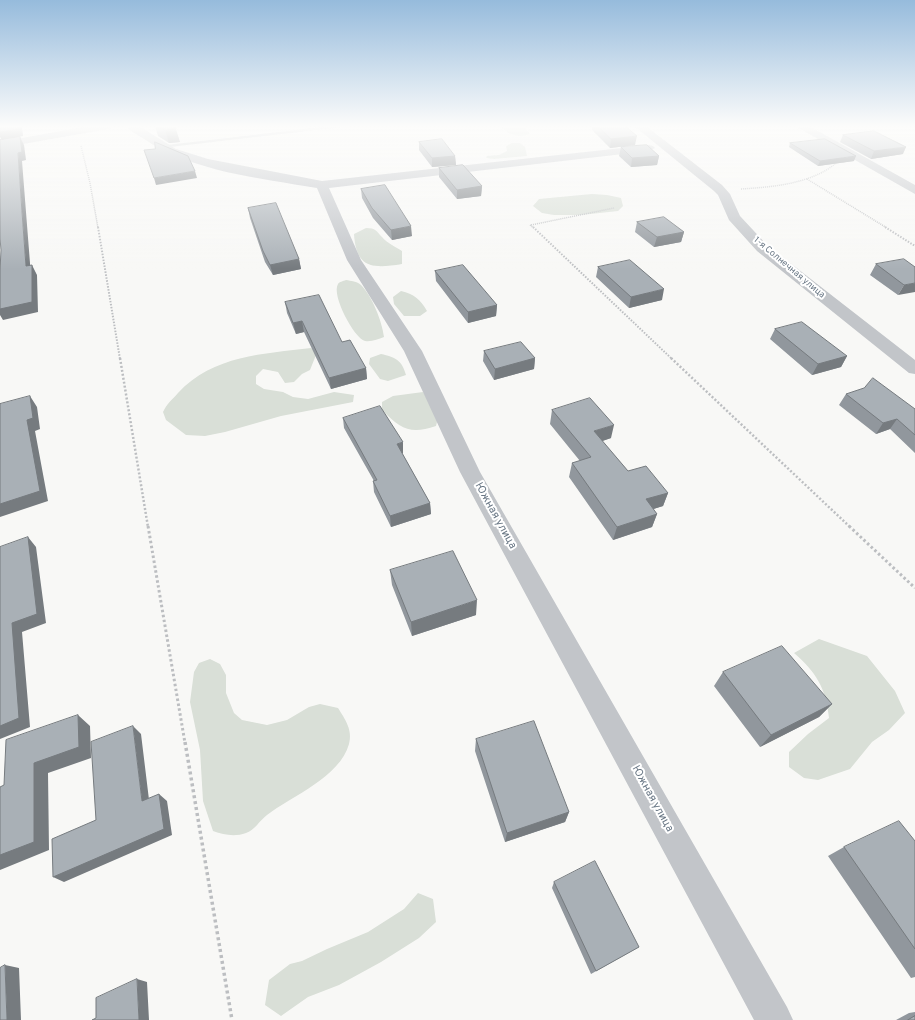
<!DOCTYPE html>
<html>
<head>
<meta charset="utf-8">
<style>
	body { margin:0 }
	canvas { display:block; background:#f8f8f6 }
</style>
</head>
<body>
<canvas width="915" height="1020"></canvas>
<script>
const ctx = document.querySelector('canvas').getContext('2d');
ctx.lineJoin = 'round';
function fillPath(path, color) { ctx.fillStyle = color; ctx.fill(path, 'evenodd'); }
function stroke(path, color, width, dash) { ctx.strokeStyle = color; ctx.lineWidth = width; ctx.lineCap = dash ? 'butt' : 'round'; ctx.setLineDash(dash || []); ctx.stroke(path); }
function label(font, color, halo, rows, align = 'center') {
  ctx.font = font + ' Overpass,sans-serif'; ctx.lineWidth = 4; ctx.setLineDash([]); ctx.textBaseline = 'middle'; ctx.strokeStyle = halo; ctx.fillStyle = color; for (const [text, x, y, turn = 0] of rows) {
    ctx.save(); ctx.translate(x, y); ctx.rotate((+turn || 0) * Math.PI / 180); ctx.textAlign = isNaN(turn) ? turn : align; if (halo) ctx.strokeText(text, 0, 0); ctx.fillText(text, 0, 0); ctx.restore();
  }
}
fillPath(new Path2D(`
	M501,126H523L530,134C519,138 509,136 501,126Z
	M512,143H520L525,147L527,156L494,159L486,158L487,156L499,155L507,151L506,146Z
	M592,194L607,195L621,198L623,206L618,211L581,215H554L542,213L533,206L539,199Z
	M366,228C376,228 376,231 382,237C387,243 396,247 402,251V264C372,269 356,268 354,234Z
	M346,280C351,281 357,281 361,285C372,296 382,321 384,337C378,339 372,342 365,341C354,338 331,295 338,284C339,282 343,281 346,280Z
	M401,291C414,294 420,299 427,311L420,316H404L394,304L393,297Z
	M311,348L316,351V355L310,370L302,374L294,382L285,383L278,372L263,369L256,376V384L264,389L283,392L293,397L308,399L334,392L354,395L353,402L281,416L225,432L205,436L186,435L166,420L163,412C167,403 172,400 178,393C213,355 264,354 311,348Z
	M381,354C395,357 402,360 406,375L388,381L380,379L369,364L370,358Z
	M423,392L438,418L436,426C410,435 401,429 382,410V402L393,396Z
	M819,639L867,656L895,691L905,713L889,730L872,742L850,769L818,780L804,778L789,767V752L808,734L829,718C826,688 816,672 794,653Z
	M210,659L220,664L226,675V693L234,713L242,720L267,725L287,720L309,707L320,704L338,708C345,719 353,730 349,744C340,777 292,796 267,815C260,820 254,831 246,833C235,837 224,835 213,831L203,801L200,750L190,702L194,672L199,663Z
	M418,893L433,899L436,922L419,938L381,962L339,985L308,997L281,1016L265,1005L269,980L290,964L302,961L327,949L368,932L404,909Z`), '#d9dfd7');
stroke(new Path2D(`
	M81,146L90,183L98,228
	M807,179L887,228
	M741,189C772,187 810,184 835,164
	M530,225L534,228
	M531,225L614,208`), '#bcbec1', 1.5, [1, 1]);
stroke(new Path2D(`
	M98,227L120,359
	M533,227L672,359
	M885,227L915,246`), '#bcbec1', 2, [1.5, 1.5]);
stroke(new Path2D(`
	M120,358L148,527
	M671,358L850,527`), '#bcbec1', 2.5, [2, 2]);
stroke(new Path2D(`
	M148,526L185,743
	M849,526L915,588`), '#bcbec1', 3, [2.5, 2.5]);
stroke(new Path2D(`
	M185,742L232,1020`), '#bcbec1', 3.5, [3, 3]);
fillPath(new Path2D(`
	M330,126H351L161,148L158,146Z`), '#c2c5c9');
fillPath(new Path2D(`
	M88,126H114L109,129L0,148V142Z
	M126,126H139L176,149L208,159L322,181L649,145L653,146L655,148L649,151L329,188L361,260L422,351L480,472L787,1007L793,1020H754L460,472L404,351L347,260L317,188C259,178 194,172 144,139C138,135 131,132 126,126Z
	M634,126H646L722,185L730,194L740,216L767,245L915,360V374L909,373L757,251L729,220L718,195L714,191Z
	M795,126H809L915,185V194Z`), '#c2c5c9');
fillPath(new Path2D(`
	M155,126H174L180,142L169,143L158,136Z
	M592,126H625L635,145L610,148L592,130Z
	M843,135L903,154L871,159L840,142Z
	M419,142L455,156L456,165L432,167L419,150Z
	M790,143L854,161L818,166L789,147Z
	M621,147L659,156L657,165L631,167L619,156Z
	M439,168L482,186L481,196L457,199L439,177Z
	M361,189L412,236L392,240L373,218L362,198Z
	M248,208L299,259L301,269L273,275L265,262L250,218Z
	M637,222L684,232L681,242L654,247L635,232Z
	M876,264L915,267L898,295L870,275Z
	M598,267L662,300L629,308L596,277Z
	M435,271L497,305L496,316L468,323L436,281Z
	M285,302L342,342L366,368L367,379L331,389L304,332L296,334L287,313Z
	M775,329L847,356L841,367L812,375L770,339Z
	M484,351L535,358L534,369L494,380L483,361Z
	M846,394L915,409V453L890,429L876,434L839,405Z
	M552,410L611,438L602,441L628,471L668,493L663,506L653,509L657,514L652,527L613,540L569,477L572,463L580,461L550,424Z
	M343,418L403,453H402L430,503L431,514L391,527L374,492L373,481H374L344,428Z
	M390,570L476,615L412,636L392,585Z
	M723,672L832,704L819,717L760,747L714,686Z
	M476,739L569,812L565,822L505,842L475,751Z
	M915,841V977L911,978L828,856L844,847Z
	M554,882L639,947L591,974L552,888Z
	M915,1012V1020H896L909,1013Z`), '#91979d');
fillPath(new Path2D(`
	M19,126H22L23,136L2,140L0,137V132Z
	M176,129L180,142L169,143L165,130Z
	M637,136L635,145L610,148L611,139Z
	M20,137L24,145L26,160L22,161L31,276L26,266L22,212L18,153Z
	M906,147L903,154L871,159L874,151Z
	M455,156L456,165L432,167V158Z
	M659,156L657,165L631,167L632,158Z
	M856,156L854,161L818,166L820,161Z
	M195,171L197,178L156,185L154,178Z
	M482,186L481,196L457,199V190Z
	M411,226L412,236L392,240L391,230Z
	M684,232L681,242L654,247L657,237Z
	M299,259L301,269L273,275L270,265Z
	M32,265L37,275L38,312L3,320L0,315V309Z
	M915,283V292L898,295L904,285Z
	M664,289L662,300L629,308L631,297Z
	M497,305L496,316L468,323V312Z
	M302,321L304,332L296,334L293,323Z
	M847,356L841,367L812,375L818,364Z
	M535,358L534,369L494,380L495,369Z
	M366,368L367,379L331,389L329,378Z
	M30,396L37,407L40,429L35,431L48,501L0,517V504L27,420Z
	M897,419L890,429L876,434L883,423Z
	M614,425L611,438L591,445L594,431Z
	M403,442V453L398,454L397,444Z
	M668,493L663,506L641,513L646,499Z
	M430,503L431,514L391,527L390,516Z
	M657,514L652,527L613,540L617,527Z
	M28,537L36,547L46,623L22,632L30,727L0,739V726L12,623Z
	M477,600L476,615L412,636L411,622Z
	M832,704L819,717L760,747L771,735Z
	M78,715L90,726L91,758L48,773L49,850L0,870V855L34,763Z
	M133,726L141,734L150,808L142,801Z
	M159,794L167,801L172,835L64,882L53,877Z
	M569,812L565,822L505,842L507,833Z
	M5,965L19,968L21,1020H7Z
	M137,979L147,982L149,1020H139Z`), '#767b7f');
const building = new Path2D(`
	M0,126H19V129L0,132Z
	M159,126H174L176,129L165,130Z
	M598,126H625L637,136L611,139Z
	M874,131L906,147L874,151L843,135Z
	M20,137L22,152L18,153L22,212L26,266L32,265V302L0,309V270L1,250L0,238V140Z
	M442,139L455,156L432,158L419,142Z
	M825,139L856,156L820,161L790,143Z
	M155,142L188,156L195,171L154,178L144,150L155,149Z
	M647,145L659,156L632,158L621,147Z
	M463,165L482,186L457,190L439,168Z
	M385,185L411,226L391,230L372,208L361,189Z
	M276,203L299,259L270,265L263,251L248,208Z
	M664,217L684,232L657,237L637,222Z
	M904,259L915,267V283L904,285L876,264Z
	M630,260L664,289L631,297L598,267Z
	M463,265L497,305L468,312L435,271Z
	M319,295L342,342L350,340L366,368L329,378L302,321L293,323L285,302Z
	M802,322L847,356L818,364L775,329Z
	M521,342L535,358L495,369L484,351Z
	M873,378L915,409V435L897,419L883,423L846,394L864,388Z
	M30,396L33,418L27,420L40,491L0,504V404Z
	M590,398L614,425L594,431L628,471L646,466L668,493L646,499L657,514L617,527L572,463L591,457L552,410Z
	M380,406L403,442L397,444L430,503L390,516L373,481L377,480L343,418Z
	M28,537L37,614L12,623L19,718L0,726V547Z
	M453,551L477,600L411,622L390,570Z
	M782,646L832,704L771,735L723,672Z
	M78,715L79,747L34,763V842L0,855V787L4,785L6,740Z
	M534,721L569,812L507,833L476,739Z
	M133,726L142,801L159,794L164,829L53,877L52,839L96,820L91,742Z
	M899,821L915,841V949L844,847Z
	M595,861L639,947L596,971L554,882Z
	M5,965L7,1020H0V968Z
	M137,979L139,1020H92L96,1018V998Z
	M915,1016V1020H908Z`);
fillPath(building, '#a9b0b6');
stroke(building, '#767b7f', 1);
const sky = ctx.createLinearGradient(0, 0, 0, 269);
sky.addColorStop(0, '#96bbdc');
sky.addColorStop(0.47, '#fcfcfb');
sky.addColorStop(1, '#fcfcfb00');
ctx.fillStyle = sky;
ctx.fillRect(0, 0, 915, 269);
label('9px', '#697785', '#fff', [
	["1-я Солнечная улица",789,268,40]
]);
label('11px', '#697785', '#fff', [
	["Южная улица",495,516,61],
	["Южная улица",652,799,61]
]);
</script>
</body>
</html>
